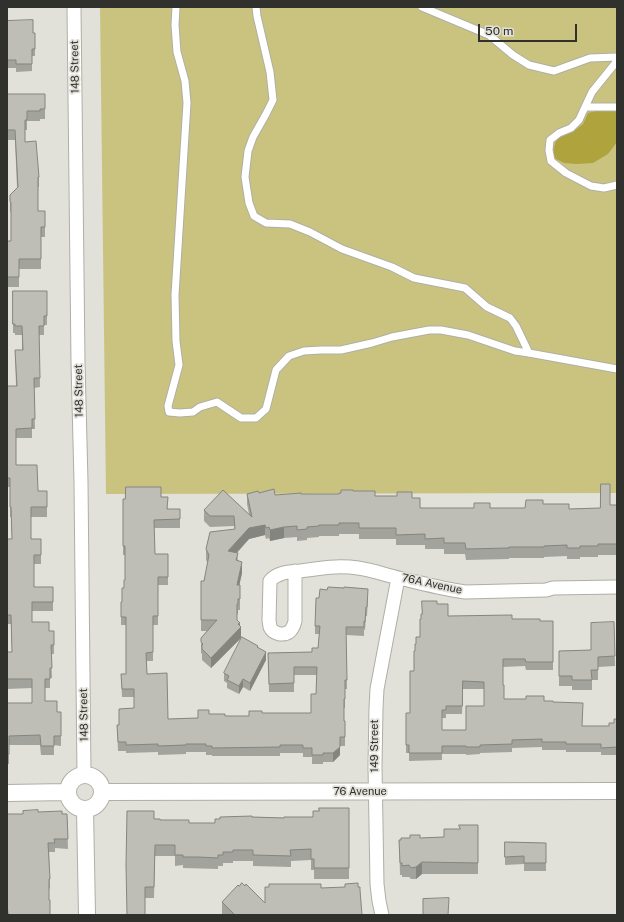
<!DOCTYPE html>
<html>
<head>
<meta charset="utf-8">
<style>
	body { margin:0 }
	#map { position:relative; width:624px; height:922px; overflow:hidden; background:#e1e0d9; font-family:"Public Sans",sans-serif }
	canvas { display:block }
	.frame { position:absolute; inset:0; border:8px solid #30302d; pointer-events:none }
	.scale { position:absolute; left:478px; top:24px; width:99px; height:18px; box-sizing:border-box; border:2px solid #30302d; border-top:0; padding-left:5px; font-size:12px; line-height:14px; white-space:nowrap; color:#30302d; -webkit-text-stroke:3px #e1e0d9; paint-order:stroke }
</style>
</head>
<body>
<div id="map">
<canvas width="624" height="922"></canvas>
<div class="frame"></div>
<div class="scale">50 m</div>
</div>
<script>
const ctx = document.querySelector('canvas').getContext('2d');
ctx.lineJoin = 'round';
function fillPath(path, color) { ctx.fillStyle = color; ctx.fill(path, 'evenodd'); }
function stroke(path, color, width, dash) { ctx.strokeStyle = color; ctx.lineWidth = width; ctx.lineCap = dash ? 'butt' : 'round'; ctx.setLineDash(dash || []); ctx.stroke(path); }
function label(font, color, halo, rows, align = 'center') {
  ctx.font = font + ' "Public Sans",sans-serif'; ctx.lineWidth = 3.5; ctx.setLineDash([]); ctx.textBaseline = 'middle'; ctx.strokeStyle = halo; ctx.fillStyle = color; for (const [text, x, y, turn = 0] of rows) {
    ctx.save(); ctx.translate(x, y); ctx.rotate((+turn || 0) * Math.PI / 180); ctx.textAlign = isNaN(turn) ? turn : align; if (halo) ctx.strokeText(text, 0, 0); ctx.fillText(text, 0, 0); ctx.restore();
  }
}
fillPath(new Path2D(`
	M100,7H617V493L106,494Z`), '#cac380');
fillPath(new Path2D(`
	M600,110L617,111V142L608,154L593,163L577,164L564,163L556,159L553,153L555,143L561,135L574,131L583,124L588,113Z`), '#afa33d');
const service = new Path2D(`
	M176,7L175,25L177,52L185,81L187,103L175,295L176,341L179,365L168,406L169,412L180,413L193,412L200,407L217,402L241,418H256L266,409L276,370L289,356L304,351L321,350H341L372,343L392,337L429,330H441L468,335L515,351L529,353L617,369
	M256,7L257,16L270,72L273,100L266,114L253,137L248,151L245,177L249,203L254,216L266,223L290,224L310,232L342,249L392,267L414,278L465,288L487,307L510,318L516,326L529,353
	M422,7L489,35L513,55L529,65L554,71L590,58L617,57
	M585,107L592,92L617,61
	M617,107H585L579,120L571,128L559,133L550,140L549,150L551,161L566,173L591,186L604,188L617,185`);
const minor = new Path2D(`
	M74,7L78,362L81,482L84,775
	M295,571V621C294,625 293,629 289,632C283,636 273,634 270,627C270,626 269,621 269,620L270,581C277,572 289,572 300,571C320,568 338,565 358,568C372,570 386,575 399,578C421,583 443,589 465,592L546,590L553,588L617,587
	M382,915L379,901L377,884L375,766L376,708L377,689L398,578`);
const tertiary = new Path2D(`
	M68 792a17 17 0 1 1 34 0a17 17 0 1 1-34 0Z
	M102,792L617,791
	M7,793L68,792
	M85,809L87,915`);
stroke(service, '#afafa7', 9);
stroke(minor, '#afafa7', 15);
stroke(tertiary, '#afafa7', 18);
stroke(service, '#fff', 7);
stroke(minor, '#fff', 13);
stroke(tertiary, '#fff', 16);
fillPath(new Path2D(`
	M7,21L33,33H35V56H32V71L16,72V68H7Z
	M7,94H45V119H40V121H27V130H25V142L39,177V187H38V211H45V237H41V269H19V287H7V241H11V213L10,211V195L17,188L15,140H7Z
	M13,291H47V325H44V335H39L40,387L34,388L35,429H32V438H16V465L38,491H47V517H31V539H41V564H34V587H53V611H32V622L49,631H54V654H51L52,678H50V688H45V701L57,712H61V746L54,745V755H41L40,745H9V764H7V703H32V688L7,689V652H12L11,624H7V539H12L11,517H10V487H7V386H16L15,350H22V335H15V333H13Z
	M353,491L375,496L412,498L420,508H525L543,504L569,509L600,508L610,505H617V555H598V557H580V559H567V556L544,557V558H509V559L466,560L465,554H444V549H425V545H396V539H359V534H339V536H319V537L307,538V540L297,541V537L284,538L270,541L269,538L266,539L265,535L249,539L237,553L238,561L242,573L239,585H240V610H238V614H237V620L240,626L241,638L211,668L202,660V654L201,653V638L207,631H201V581H204L208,563L206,560V549L235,529L234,526L210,527L204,521V510L249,514L247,504V494L259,493L275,495L301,494H339Z
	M161,497L168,509H180V528H154L155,554H168V585H158V625H153V661H147V674L168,719L198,718L209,714L225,716H249L262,713H311L316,694L317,675H294V692H269L268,653L312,652L318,648L320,634H315V626L368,598L367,616H366L365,630H364V636L346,635L347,689H345V708H344V721H345V746H340V755L333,762H323V764H312V757H303V753H280V756H212V755H206V752H186V754L158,755V752L126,753V751H118L117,725H119V709L134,708V697H122L121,674H126V625H121V611L125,580V555H123V499Z
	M437,604L448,616L540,621H553V670H526L525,666L503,667V685L504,699L553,702L582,726H609L614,723L617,719V755H601V752H566V750H542V747L512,748V752L480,753V754L466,755V754H442V760L409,761V753H406V713H410L414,671L415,651L416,644L420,637L421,619L422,614ZM463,689H484V706L466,730H442V718H446V714H462Z
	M614,622L615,666L598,667V680H592V690H572V686H559V651L591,650Z
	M266,660L250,691L243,687L239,694L227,688V683L224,681V673Z
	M349,808V879H314V870H311V860L291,861V867L253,866V861H233V863H223V866H218V869L183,868V865L175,866V856H155L154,898H145L127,915L154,819L189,823H215L252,817L284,818L313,817L319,811Z
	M38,812L67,814L68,849L55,848V852H49L50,888L49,889V900L50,915H7V814H23Z
	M478,825V874H422L416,879H411L409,877H402V875H400L399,840L420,838L444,837L459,829Z
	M505,842L546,843V871H524V864L505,865Z
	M321,888L362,915H223L222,914V902L265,903Z`), '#a3a39d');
fillPath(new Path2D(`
	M265,525V535L249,539L228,562V551L249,528Z
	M284,527V538L270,541V530Z
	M242,562V573L237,596V585Z
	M240,623V628L241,627V638L211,668V658Z
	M266,652V660L250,691V683Z
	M243,679V687L239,694V686Z
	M340,747V755L333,762V753Z
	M422,862V874L416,879V867Z`), '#85857f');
const building = new Path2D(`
	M33,20V33H35V49H32V64H16V60H7V21Z
	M7,94H45V109H40V111H27V120H25V142L36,141L39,177H38V211H45V227H41V259H19V277H7V241H11V203L10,201V195L18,187L15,130H7Z
	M13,291H47V316H44V326H39L40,378H34L35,419H32V428L16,429V465H37L38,491H47V507H31V539H41V555H34V587H53V602H32V622H49V631H54V645H51L52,668H50V679H45V701H57V712H61V736H54V746H41L40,735L9,736V754H7V703H32V679H7V652H12L11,615H7V539H12L11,507H10V478H7V386H17L15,350H23L22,326H15V324H13Z
	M601,484H610V505H617V544H598V546H580V548H567V545L544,546V547H509V548L466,549L465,543H444V538L425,539V534L396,535V528H359V523H339V525H319V526L307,527V529L297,530V526L284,527L270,530L269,527L266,528L265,525L249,528L228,551L238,553L236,560L242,562L237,585H240V599H238V604H237V620L240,623L238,624L241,627L211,658L202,649V645L203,644L201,642V638L217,620H201V581H204L209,555L206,549L210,532L235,529L234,516H210L204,510L223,490L252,517L247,494L258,491L259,493L274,489L275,495L301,493V494H339V493H341V490H353V491H375V496H397V492H412V498H420V508H474V503H490V508H525L526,500H543V504H569V509L600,508Z
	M126,487H161V497H168L167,509H180V519L154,520L155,554H168V577H158V616H153V652L146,653L147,674L167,673L168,719L198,718V710H209V714H225V716H249V711H262V713H311V694H316L317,667H294V683L269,684L268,653L312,652V648H318L320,626H315L316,598H319L320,589L327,590L328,587L344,588V587L368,589L367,607H366L365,622L364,621V627H346L347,680H345V699H344V721H345V737H340V747L333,753H323V755H312V748H303V745H280V747L212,748V746H206V744H186V745L158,746V744L126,745V742H118L117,725H119V709L134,708V689H122L121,674H126V617H121V602H122V588H124V580H125V546H123V499H125Z
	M422,601H437V604H448V616L512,615V619H540V621H553V662H526L525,659H503V685H504V699H526V696H544V701H553V702L583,703L582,726H609V723H614V719H617V747L601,748V744H566V742H542V739L512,740V744L480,745V747H466V746H442V753H409V745H406V713H410V671H414V651H415V644H416V637H420V619H421V614H422ZM463,681L484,682V706H466V730H442V710H446V706H462Z
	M614,622L615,656L598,657V670H591L592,680H572V676H559V651L591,650V623Z
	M242,637L258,646L257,647L266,652L250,683L243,679L239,686L227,680L229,676L224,673Z
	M319,808H349V868H314V859H311V849L290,850L291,856L253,855V850H233V852H223V855H218V858L198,857H183V855H175V845H155L154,887H145V915H127L126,865L127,811H154V819H160V820H189V823H215V819H220V817L252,816V817L284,818V817H313V811H319Z
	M38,810V812L62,811V814H67L68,839H54L55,843H48L50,879H49V900H50V915H9V914H8L7,903V814H23V811Z
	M459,825H478V863L422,862L416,867L411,868L409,865L402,866V863H400L399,840H401V838H410V835H420V838L444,837V829H460Z
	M505,842L546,843V863H524V856L505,857Z
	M242,883L245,886L246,884L265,903V887H269V884H321V888L345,887V884L358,883V887H360V890L362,915H235L222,902L238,885L239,886Z
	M449,898L448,915H423V899Z`);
fillPath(building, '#bebeb6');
stroke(building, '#85857f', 1);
label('11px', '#30302d', '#e1e0d9', [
	["148 Street",75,67,-91],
	["148 Street",79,391,-91],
	["76A Avenue",432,584,12],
	["148 Street",84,715,-91],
	["149 Street",375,746,-90],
	["76 Avenue",360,792]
]);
</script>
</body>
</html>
